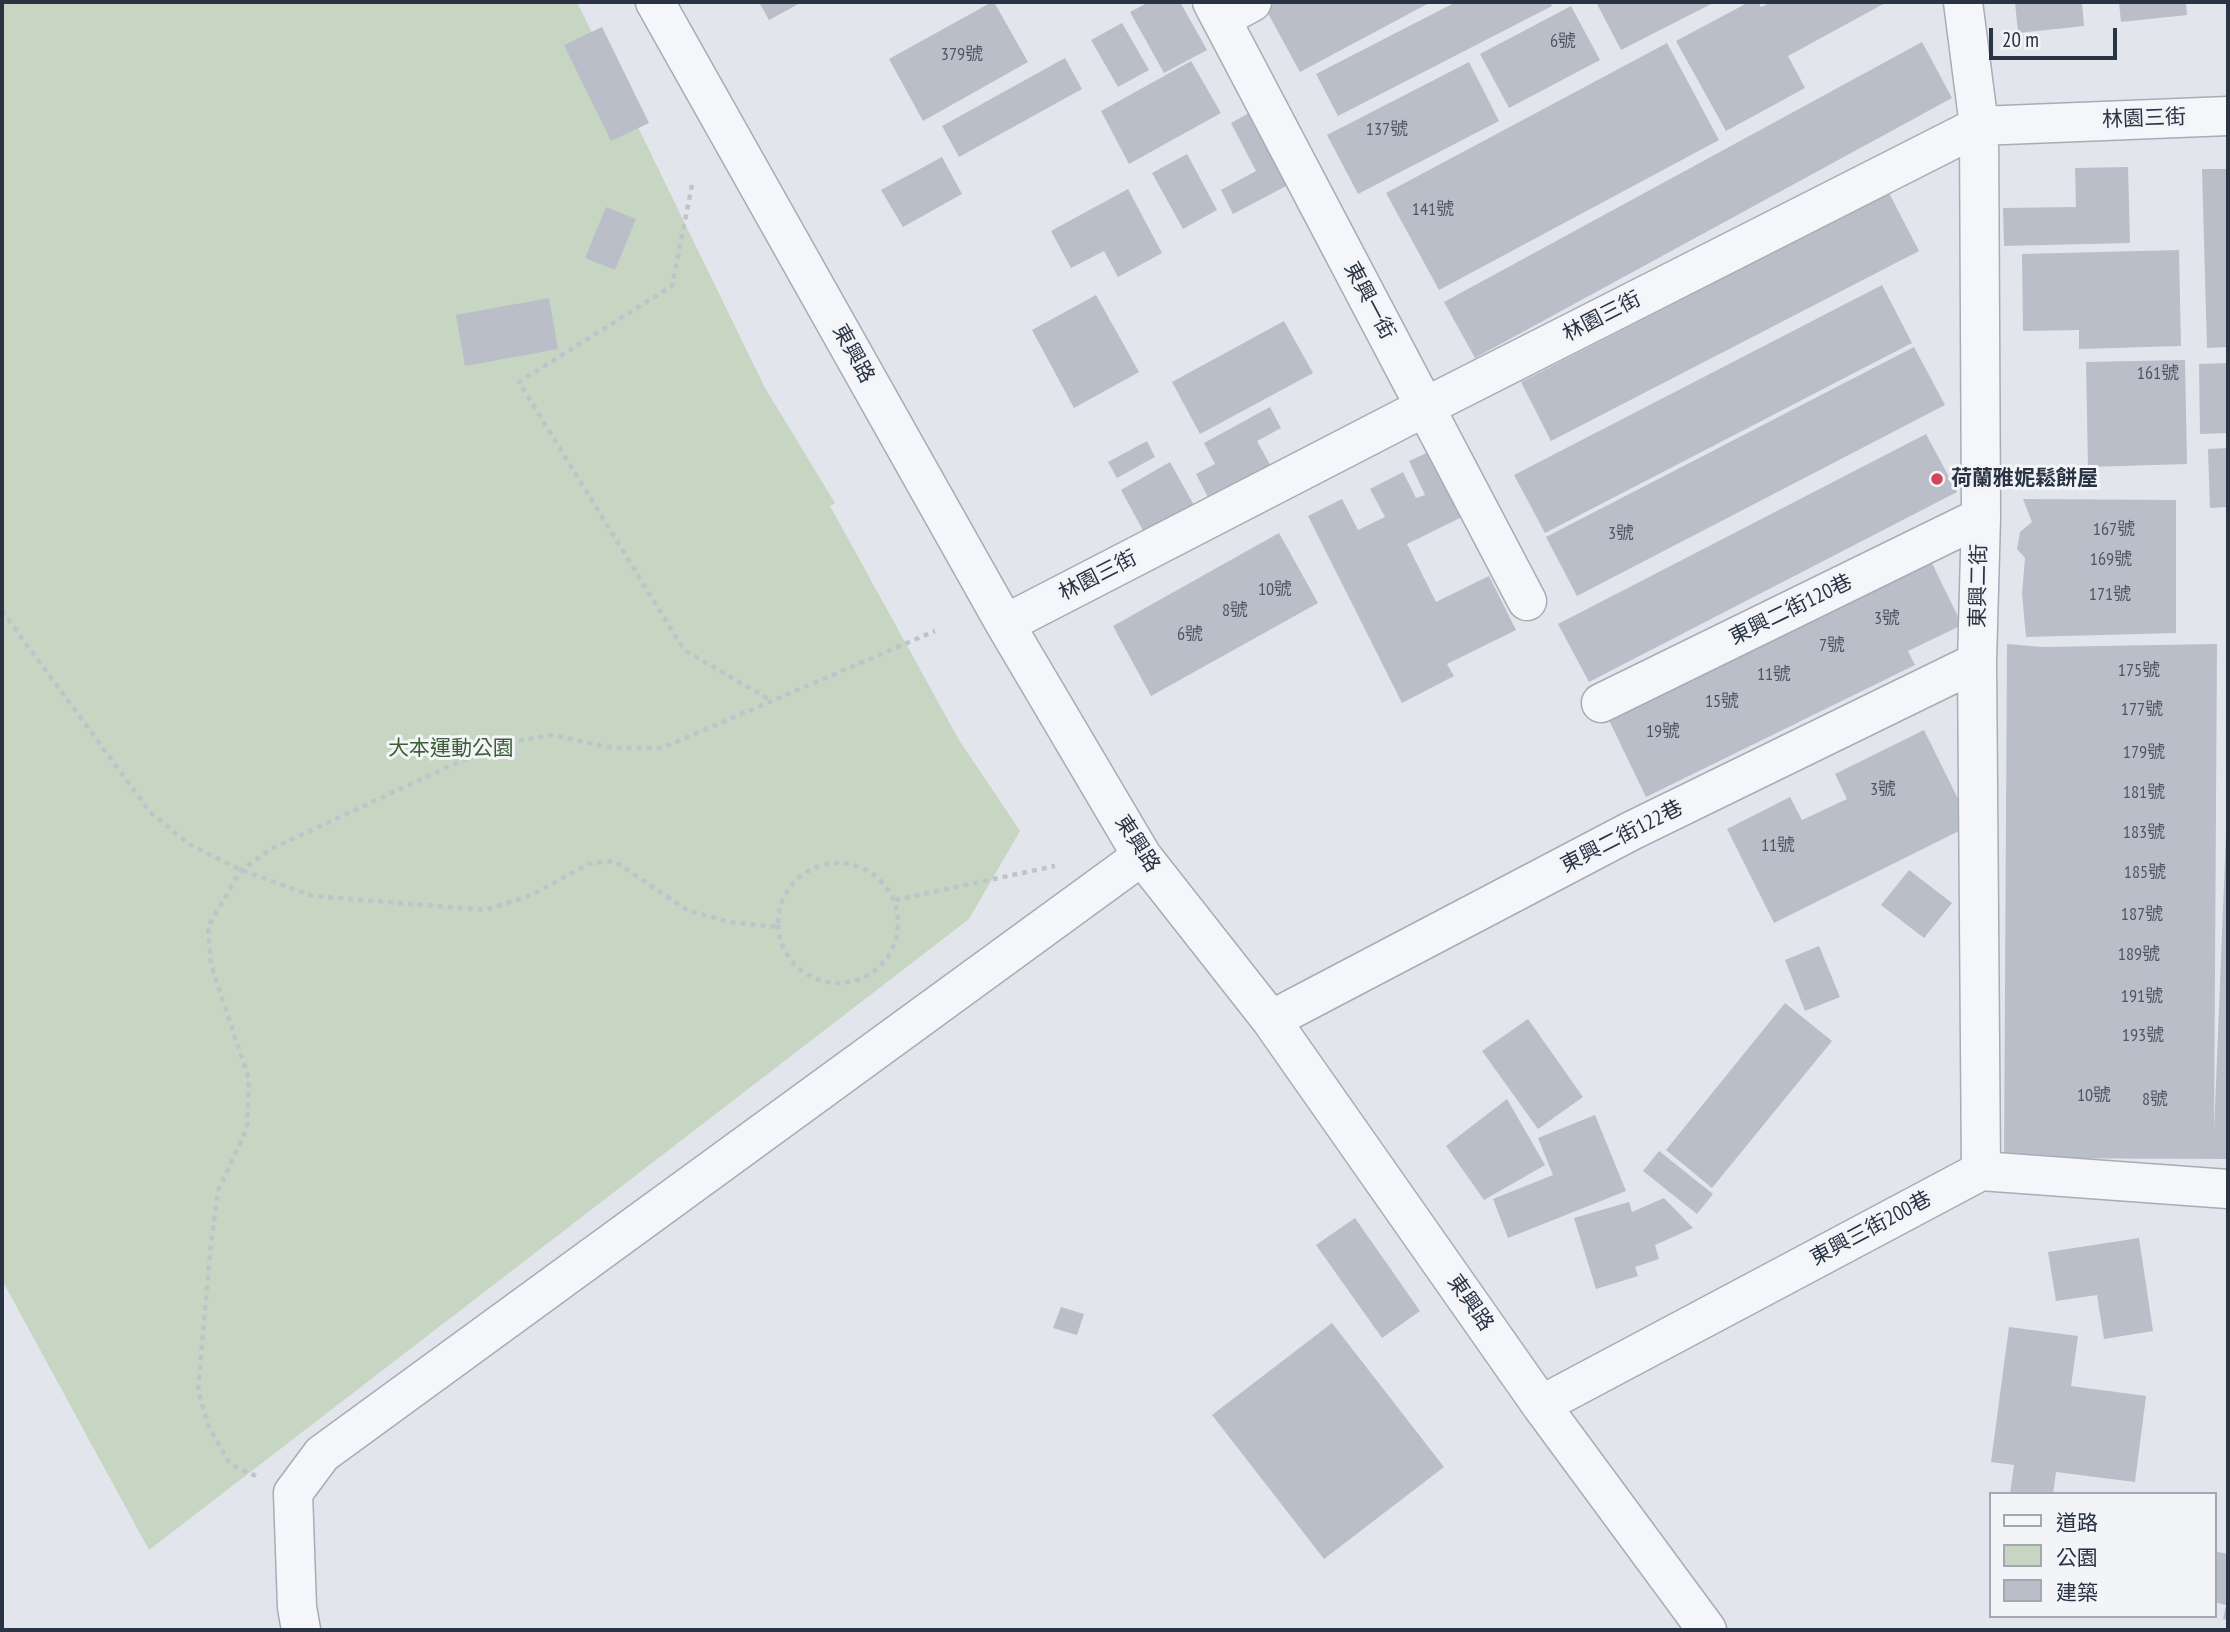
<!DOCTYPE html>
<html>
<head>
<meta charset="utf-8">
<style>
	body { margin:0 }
	#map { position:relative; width:2230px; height:1632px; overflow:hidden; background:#e2e5eb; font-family:"PT Sans Narrow","Noto Sans TC",sans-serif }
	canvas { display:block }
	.frame { position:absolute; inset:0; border:4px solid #293343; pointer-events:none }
	.legend { position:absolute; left:1989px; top:1492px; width:228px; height:126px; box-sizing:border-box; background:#f2f4f8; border:2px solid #a2a7b0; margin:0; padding:9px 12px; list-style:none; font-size:21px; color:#293343 }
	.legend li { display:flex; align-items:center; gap:14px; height:35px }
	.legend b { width:35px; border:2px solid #a2a7b0 }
	.scale { position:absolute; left:1989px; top:28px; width:128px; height:32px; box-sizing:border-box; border:4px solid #293343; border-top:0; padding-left:9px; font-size:21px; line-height:24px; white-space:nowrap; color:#293343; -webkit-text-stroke:5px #f2f4f8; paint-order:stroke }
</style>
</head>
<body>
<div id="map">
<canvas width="2230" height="1632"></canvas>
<div class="frame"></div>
<ul class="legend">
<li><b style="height:9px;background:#f5f6f9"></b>道路</li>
<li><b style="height:19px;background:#c7d5c3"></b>公園</li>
<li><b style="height:19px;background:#b9bec8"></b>建築</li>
</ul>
<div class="scale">20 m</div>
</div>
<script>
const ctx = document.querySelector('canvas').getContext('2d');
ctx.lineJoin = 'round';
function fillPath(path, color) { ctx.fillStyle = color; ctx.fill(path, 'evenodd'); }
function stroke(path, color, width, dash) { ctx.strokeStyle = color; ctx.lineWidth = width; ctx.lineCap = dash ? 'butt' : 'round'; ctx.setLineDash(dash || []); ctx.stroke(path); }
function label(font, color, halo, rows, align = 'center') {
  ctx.font = font + ' "PT Sans Narrow","Noto Sans TC",sans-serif'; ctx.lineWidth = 6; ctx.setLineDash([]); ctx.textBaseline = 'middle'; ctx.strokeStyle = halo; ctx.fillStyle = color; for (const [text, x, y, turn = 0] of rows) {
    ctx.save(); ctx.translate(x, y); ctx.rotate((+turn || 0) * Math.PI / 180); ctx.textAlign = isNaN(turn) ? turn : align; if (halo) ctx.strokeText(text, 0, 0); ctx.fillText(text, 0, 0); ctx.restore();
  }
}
fillPath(new Path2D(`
	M2,2H577L765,388L835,503L830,506L959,740L1020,831L969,919L149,1550L2,1280Z`), '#c7d5c3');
fillPath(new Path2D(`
	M759,2H802L769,20Z
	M992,2H994L1028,62L923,121L889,59Z
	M1149,2H1180L1207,50L1164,73L1130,12Z
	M1277,2H1431L1300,72L1265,8Z
	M1456,2H1550L1552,6L1338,116L1316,74Z
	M1596,2H1715L1621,50Z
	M1749,2H1758L1761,7L1772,2H1887L1788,56L1805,88L1726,131L1676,41Z
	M2015,2H2082L2084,26L2018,33Z
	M2119,2H2186L2187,15L2121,22Z
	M1571,6L1600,60L1509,108L1480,54Z
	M1122,23L1149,70L1118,87L1091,40Z
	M602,27L649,123L611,141L564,45Z
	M1922,42L1952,98L1475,358L1444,302Z
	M1667,43L1719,140L1439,290L1386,193Z
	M1065,58L1082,89L959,157L942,126Z
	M1191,61L1221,113L1129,164L1101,111Z
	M1469,62L1499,121L1358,194L1327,135Z
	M1249,113L1288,185L1233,214L1221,190L1256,171L1231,123Z
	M1187,154L1217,210L1183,229L1152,173Z
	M942,157L962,194L903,227L881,190Z
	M2128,167L2130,243L2004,246L2003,208L2076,207L2075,168Z
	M2202,169H2228V347L2207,348Z
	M1128,189L1162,253L1118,277L1104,251L1071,268L1051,231Z
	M1889,193L1919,251L1551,441L1521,382Z
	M606,207L636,219L615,270L585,258Z
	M2179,250L2181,346L2079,349V330L2023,331L2022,254Z
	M1882,285L1912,343L1545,533L1514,475Z
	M1096,295L1139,372L1074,408L1032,330Z
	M549,298L558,349L465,366L456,315Z
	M1284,321L1313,373L1200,434L1172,382Z
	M1914,347L1945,405L1577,596L1546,537Z
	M2185,360L2187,464L2088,467L2086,362Z
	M2228,363V433L2200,434L2199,364Z
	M1270,407L1281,428L1257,441L1272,468L1210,501L1196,474L1215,464L1204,443Z
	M1926,434L1957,492L1589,682L1558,624Z
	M1147,441L1155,457L1117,478L1108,462Z
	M2228,448V507L2210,508L2208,449Z
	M1433,450L1466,515L1407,544L1436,602L1489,576L1516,630L1447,664L1454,676L1402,703L1308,516L1342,499L1358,530L1385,517L1370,489L1403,472L1416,498L1425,495L1409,461Z
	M1170,462L1195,507L1145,534L1121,490Z
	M2023,499L2176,500V633L2026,637L2022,594L2025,558L2017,549L2020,532L2032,522Z
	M1279,533L1318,603L1151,696L1113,626Z
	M1928,555L1962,625L1908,651L1915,665L1646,797L1605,712Z
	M2007,644L2042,647L2217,644L2214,1132L2226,834H2228V1159L2004,1158Z
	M1924,730L1971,825L1774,923L1727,829L1790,797L1802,820L1847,799L1835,774Z
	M1909,870L1952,903L1924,938L1881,905Z
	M1819,946L1840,997L1805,1011L1785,960Z
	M1785,1003L1832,1041L1712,1188L1666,1150Z
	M1528,1019L1583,1097L1538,1129L1482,1051Z
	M1507,1099L1545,1165L1484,1200L1446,1146Z
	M1595,1115L1626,1191L1508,1238L1493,1199L1553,1175L1538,1138Z
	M1659,1151L1713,1194L1697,1214L1643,1171Z
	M1664,1198L1693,1228L1655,1245L1659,1259L1635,1267L1638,1276L1596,1289L1574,1218L1629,1202L1632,1212Z
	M1355,1218L1420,1311L1382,1338L1316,1245Z
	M2139,1238L2153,1331L2104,1339L2097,1295L2056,1301L2048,1252Z
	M1061,1307L1084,1314L1077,1335L1053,1328Z
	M1332,1323L1444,1467L1324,1559L1212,1415Z
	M2009,1327L2078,1336L2071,1386L2146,1396L2135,1482L2056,1472L2053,1494H2010L2014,1465L1991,1462Z
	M2214,1551L2228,1554V1620L2223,1619L2226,1605L2214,1602Z`), '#b9bec8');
const minor = new Path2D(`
	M655,2L1005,624L1142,856L1271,1020L1541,1405L1707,1630
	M1212,2L1527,601
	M1963,2L1979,126L1981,517L1977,662L1981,1171
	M1221,19L1252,2
	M1005,624L1425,407L1979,126L2228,116
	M1601,703L1981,517
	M1271,1020L1631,831L1977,662
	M1541,1405L1981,1171L2228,1189
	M301,1630L297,1607L293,1493L322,1454L1142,856`);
stroke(minor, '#a7acb5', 41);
stroke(new Path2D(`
	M692,185L672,286L519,382L684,650L772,701
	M2,611L150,812L189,844L241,870L313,896L485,910L532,895L588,864L614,861L687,910L729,922L777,927
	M778 923a60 60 0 1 1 120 0a60 60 0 1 1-120 0Z
	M895,900L1055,866
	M256,1476L230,1464L208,1425L198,1390L211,1243L218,1191L247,1128L249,1079L211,965L208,927L241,870L271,849L495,745L552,735L613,748H662L935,631`), '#c0c3ca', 4.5, [5, 5]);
stroke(minor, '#f5f6f9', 38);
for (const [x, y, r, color] of [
	[1937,479,7,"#d2455a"]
]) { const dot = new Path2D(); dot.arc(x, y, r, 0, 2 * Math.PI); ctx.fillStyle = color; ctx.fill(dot); stroke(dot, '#f2f4f8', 2.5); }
label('18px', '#4d5664', null, [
	["6號",1563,42],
	["379號",962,55],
	["137號",1387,130],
	["141號",1433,210],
	["161號",2158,374],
	["167號",2114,530],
	["3號",1621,534],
	["169號",2111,560],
	["10號",1275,590],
	["171號",2110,595],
	["8號",1235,611],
	["3號",1887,619],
	["6號",1190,635],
	["7號",1832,646],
	["175號",2139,671],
	["11號",1774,675],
	["15號",1722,702],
	["177號",2142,710],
	["19號",1663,732],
	["179號",2144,753],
	["3號",1883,790],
	["181號",2144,793],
	["183號",2144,833],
	["11號",1778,846],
	["185號",2145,873],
	["187號",2142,915],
	["189號",2139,955],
	["191號",2142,997],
	["193號",2143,1036],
	["10號",2094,1096],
	["8號",2155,1100]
]);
label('21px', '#293343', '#f2f4f8', [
	["林園三街",2144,119,-2],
	["東興一街",1369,301,62],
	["林園三街",1602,317,-27],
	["東興路",853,354,61],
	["林園三街",1098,576,-27],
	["東興二街",1979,586,-89],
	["東興二街120巷",1791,610,-26],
	["東興二街122巷",1622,837,-27],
	["東興路",1137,844,57],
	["東興三街200巷",1871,1229,-28],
	["東興路",1470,1303,55]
]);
label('bold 21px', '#293343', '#f2f4f8', [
	["荷蘭雅妮鬆餅屋",1951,479]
], 'left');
label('21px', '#3e5f36', '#f2f4f8', [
	["大本運動公園",451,749]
]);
</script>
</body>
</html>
